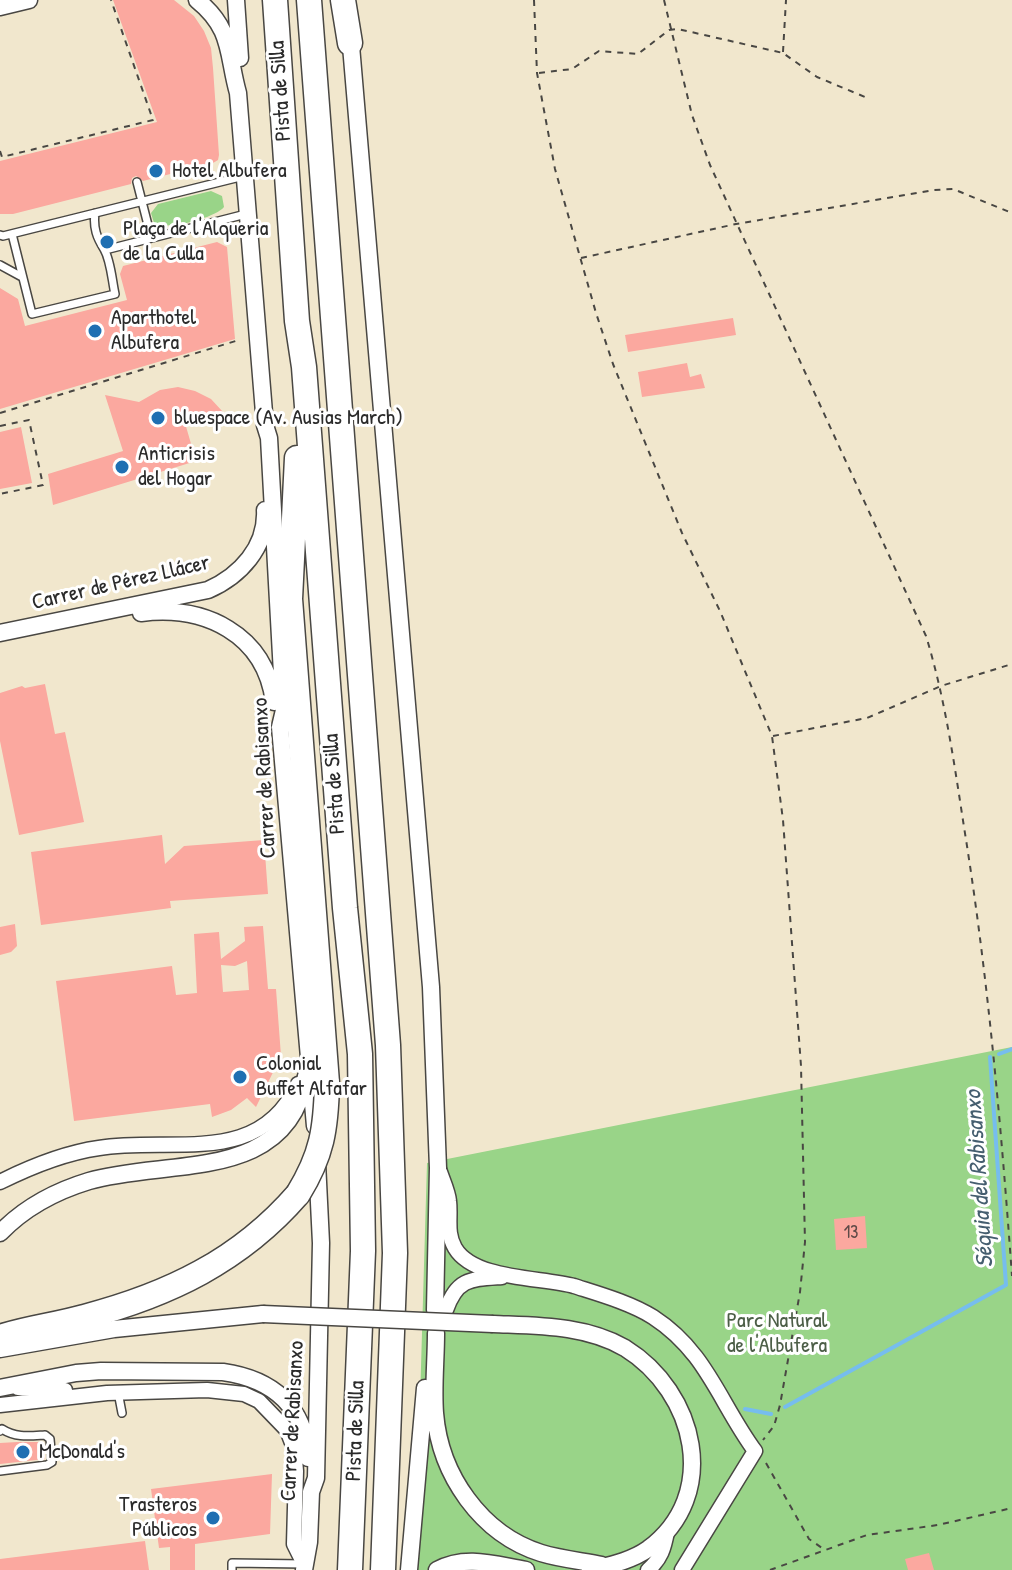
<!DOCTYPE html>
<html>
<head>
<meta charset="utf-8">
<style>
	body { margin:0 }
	canvas { display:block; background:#f1e7cd }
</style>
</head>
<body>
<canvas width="1012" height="1570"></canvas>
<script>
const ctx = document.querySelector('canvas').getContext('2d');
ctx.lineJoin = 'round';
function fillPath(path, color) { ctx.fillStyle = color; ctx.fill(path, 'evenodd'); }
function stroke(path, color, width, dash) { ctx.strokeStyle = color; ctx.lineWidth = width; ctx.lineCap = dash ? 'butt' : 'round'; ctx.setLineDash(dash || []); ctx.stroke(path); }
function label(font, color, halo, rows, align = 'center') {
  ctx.font = font + ' "Patrick Hand",sans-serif'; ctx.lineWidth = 6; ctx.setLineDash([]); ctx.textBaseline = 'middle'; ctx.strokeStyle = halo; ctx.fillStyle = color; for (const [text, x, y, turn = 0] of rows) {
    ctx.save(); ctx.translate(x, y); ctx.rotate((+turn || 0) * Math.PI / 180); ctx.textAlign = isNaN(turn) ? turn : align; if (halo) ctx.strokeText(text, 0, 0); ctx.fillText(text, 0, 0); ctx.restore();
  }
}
fillPath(new Path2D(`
	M211,191L222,196L224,207C215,218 166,231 154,223L151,213L158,204Z
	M1012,1047V1570H415L427,1163Z`), '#99d488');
stroke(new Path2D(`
	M999,1054L1012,1049
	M785,1407L1006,1285L990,1057
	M745,1409L771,1414`), '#76bdee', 4);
fillPath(new Path2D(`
	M113,0H174L194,16L204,31L211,48L213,68L219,155L218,160L213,163L143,181L136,176L132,178L131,184L13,214H0V161L157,122Z
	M217,242L227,247L235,339L0,409V288L18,299L25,326L127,300L120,274L123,266Z
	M733,318L736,335L628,352L625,335Z
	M687,363L690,377L701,374L705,388L642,397L638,372Z
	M178,387L195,391L211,399L223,412L185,423L196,461L53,505L48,474L123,451L105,395L139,402L160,390Z
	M21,427L32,483L0,489V432Z
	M45,684L55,734L65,732L84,822L19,835L0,741V693L22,686L25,688Z
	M162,835L165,864L184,846L264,840L268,894L170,901L171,908L41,925L31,852Z
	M15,924L17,946L11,952L0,955V927Z
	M263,926L268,989H276L281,1056L256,1107L247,1098L231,1110L212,1117L210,1104L74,1121L56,981L172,966L176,995L197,993L194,934L219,932L221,959L245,941L244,927ZM247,961L249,990L223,992L221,965L235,966Z
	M865,1216L867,1248L836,1250L834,1219Z
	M17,1442H43L45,1459L0,1464V1443Z
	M272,1474L270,1534L195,1544V1570H170V1547L159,1548L151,1489Z
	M145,1541L149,1570H0V1559Z
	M929,1553L934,1570H908L905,1559Z`), '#fba89f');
const service = new Path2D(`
	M137,182L149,229L148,239
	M12,234L32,314L115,294C112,281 111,261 104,249C97,238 93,228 95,213
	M0,235L3,236L244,176
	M105,250L246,214
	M0,265L22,277
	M118,1392L122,1413
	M0,1431L2,1429C16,1438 29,1436 45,1435L50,1439L52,1462L47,1465L0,1471
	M232,1570V1563L304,1564`);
const minor = new Path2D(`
	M440,1172C443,1181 448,1191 449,1201C451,1217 446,1233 455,1248C474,1280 541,1277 574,1286C599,1294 631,1303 653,1317C707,1352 719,1402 755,1451L682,1570
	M0,1182C32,1166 64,1153 99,1148C172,1136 259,1168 298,1084
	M446,1310C457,1278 471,1279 502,1277
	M18,1388L65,1390
	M0,1405L107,1393L207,1390L244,1394L259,1401L287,1430L294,1448L296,1471L294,1544L304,1564
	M648,1570C661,1559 664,1548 667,1532`);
const tertiary = new Path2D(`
	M197,0C233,29 227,54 238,93L265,425L269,438L284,710L280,727L315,1126
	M236,0L240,58
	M0,7L29,0
	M350,34L431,987L438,1168L435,1310
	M141,613C205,605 265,634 274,702
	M0,633L208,590C240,576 267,547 265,510
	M0,1233C24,1208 56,1191 89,1181C168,1158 288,1184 306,1076
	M493,1324C538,1326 585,1325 625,1348C696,1392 721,1495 648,1549C631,1561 610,1565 590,1570
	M436,1333C436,1360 433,1387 435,1413C440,1475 481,1534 541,1553C561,1559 582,1561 602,1565
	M0,1349L114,1329L263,1314
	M0,1388L76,1373L101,1371L223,1372C272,1379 305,1406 308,1458
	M304,1570L309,1542L311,1492L316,1478L321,1243L317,1162
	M409,1570L425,1388
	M437,1570C466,1554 496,1565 526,1570`);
const motorway = new Path2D(`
	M275,0L297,321L304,367L345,908L360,1054L363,1251L350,1570
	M309,0L388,1045L395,1253L383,1570
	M343,0L350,43
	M297,458L290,599L327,1083
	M0,1337C27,1328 56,1325 84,1317C168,1295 240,1261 298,1194`);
stroke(service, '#494743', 10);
stroke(minor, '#494743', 17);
stroke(tertiary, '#494743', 19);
stroke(motorway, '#494743', 27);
stroke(new Path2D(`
	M534,0L537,73L555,169L596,313L613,364L682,533L720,611L772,736L783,820L801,1066L805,1242L800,1292L780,1405L774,1426L763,1440
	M664,0L692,115L710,165L926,636C945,698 954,762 964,827C988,976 1001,1125 1012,1276
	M783,52L786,0
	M539,73L572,69L599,51L638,54L669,30L678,29L783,53L817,77L865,97
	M0,151L2,157L153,120L111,0
	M581,258L736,224L934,190L953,189L1012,213
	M0,413L239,340
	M0,426L29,420L43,485L0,494
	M773,736L867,718L941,686L1012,664
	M766,1463L809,1539L825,1550
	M770,1570L867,1535L938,1525L1012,1508`), '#494743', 2, [6, 6]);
stroke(service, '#fff', 7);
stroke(minor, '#fff', 14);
stroke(tertiary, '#fff', 16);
stroke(motorway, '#fff', 24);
const tertiaryBridge = new Path2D(`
	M263,1314L493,1324`);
const motorwayBridge = new Path2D(`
	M298,1194C322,1155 326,1129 327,1083`);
stroke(tertiaryBridge, '#494743', 19, []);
stroke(motorwayBridge, '#494743', 27, []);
stroke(tertiaryBridge, '#fff', 16);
stroke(motorwayBridge, '#fff', 24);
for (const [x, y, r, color] of [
	[156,171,8,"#1f6fb2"],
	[107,242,8,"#1f6fb2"],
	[95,331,8,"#1f6fb2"],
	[158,418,8,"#1f6fb2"],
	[122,467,8,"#1f6fb2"],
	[240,1077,8,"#1f6fb2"],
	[23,1452,8,"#1f6fb2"],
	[213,1518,8,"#1f6fb2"]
]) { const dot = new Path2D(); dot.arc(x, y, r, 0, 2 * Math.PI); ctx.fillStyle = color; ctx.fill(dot); stroke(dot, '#fff', 3); }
label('18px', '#5f4a48', null, [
	["13",851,1233]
]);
label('22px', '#2b2b2b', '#fff', [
	["Pista de Silla",281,91,-94],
	["Carrer de Pérez Llácer",121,583,-13],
	["Carrer de Rabisanxo",265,778,-93],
	["Pista de Silla",335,784,-94],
	["Carrer de Rabisanxo",293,1421,-87],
	["Pista de Silla",356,1431,-88]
]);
label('22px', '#2b2b2b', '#fff', [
	["Hotel Albufera",172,171],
	["Plaça de l'Alqueria",123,229],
	["de la Culla",123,254],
	["Aparthotel",111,318],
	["Albufera",111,343],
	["bluespace (Av. Ausias March)",174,418],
	["Anticrisis",138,454],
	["del Hogar",138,479],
	["Colonial",256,1064],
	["Buffet Alfafar",256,1089],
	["McDonald's",39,1452],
	["Trasteros",197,1505,"right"],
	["Públicos",197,1530,"right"]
], 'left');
label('22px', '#4c5e47', '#fff', [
	["Parc Natural",777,1321],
	["de l'Albufera",777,1346]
]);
label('italic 24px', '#455e6f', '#fff', [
	["Séquia del Rabisanxo",980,1179,-94]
]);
</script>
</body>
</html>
